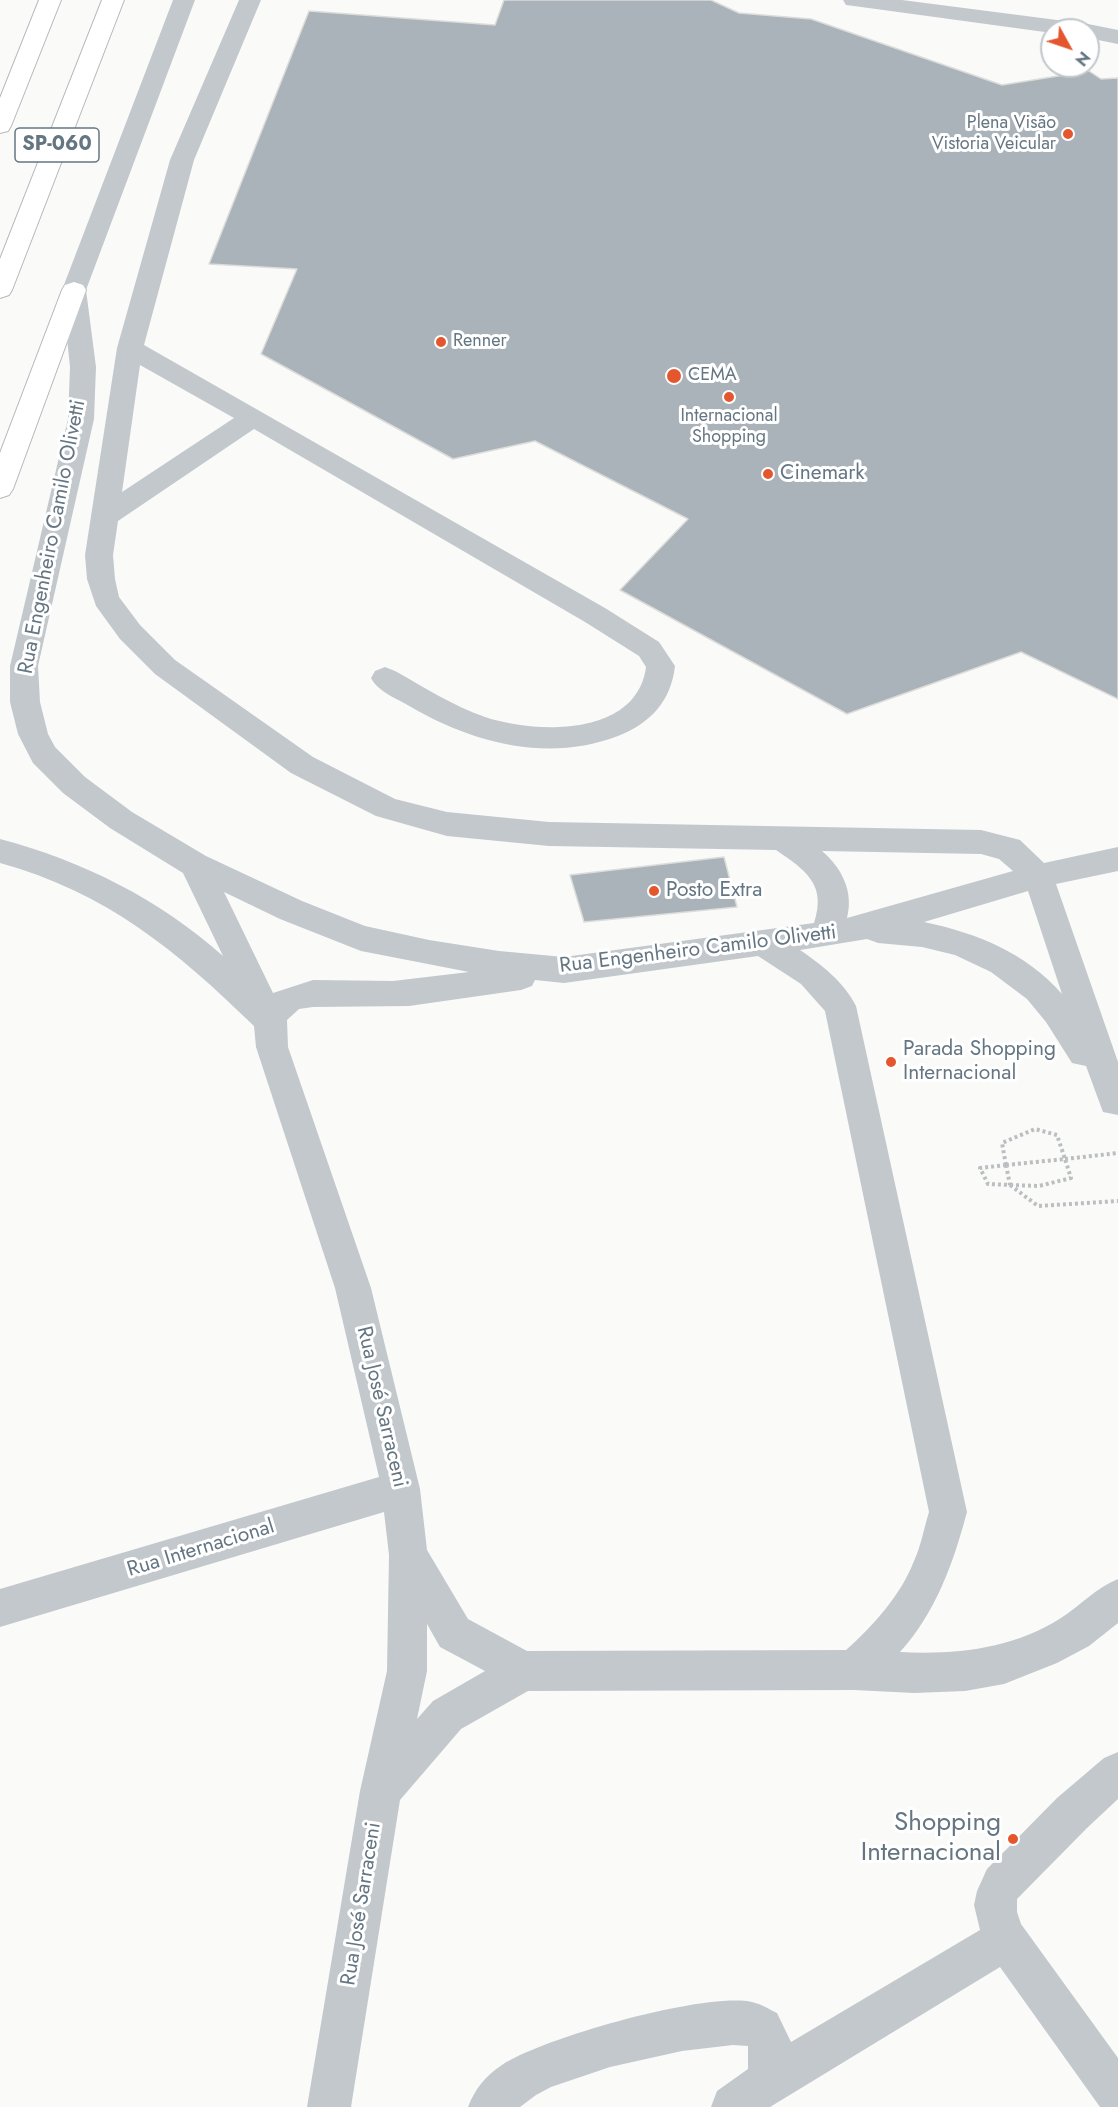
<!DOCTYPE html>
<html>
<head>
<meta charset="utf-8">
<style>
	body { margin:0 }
	#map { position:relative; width:1118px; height:2107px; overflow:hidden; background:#fafaf8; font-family:Jost,sans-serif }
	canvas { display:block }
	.north { position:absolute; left:1040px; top:18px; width:60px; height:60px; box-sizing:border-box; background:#fff; border:2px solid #c1c8cd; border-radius:50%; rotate:130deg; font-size:16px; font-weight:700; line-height:24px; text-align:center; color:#657683 }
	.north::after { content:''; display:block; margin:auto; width:21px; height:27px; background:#e4572e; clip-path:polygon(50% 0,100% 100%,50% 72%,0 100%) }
</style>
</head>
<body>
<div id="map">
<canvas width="1118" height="2107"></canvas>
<div class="north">N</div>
</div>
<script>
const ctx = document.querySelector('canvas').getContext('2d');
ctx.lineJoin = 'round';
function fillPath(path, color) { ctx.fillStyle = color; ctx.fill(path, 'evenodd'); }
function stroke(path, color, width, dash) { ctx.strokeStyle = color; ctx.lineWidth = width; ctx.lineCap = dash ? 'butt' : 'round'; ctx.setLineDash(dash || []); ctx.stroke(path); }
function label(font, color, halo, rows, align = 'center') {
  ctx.font = font + ' Jost,sans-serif'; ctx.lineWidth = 6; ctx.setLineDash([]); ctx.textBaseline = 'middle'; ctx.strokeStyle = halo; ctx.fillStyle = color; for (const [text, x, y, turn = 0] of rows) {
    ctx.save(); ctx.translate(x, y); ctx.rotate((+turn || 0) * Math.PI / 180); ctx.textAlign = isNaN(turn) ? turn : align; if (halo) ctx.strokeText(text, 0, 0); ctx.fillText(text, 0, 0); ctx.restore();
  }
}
const building = new Path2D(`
	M504,0H711L739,13L811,19L1002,85L1089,71L1101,79L1118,78V699L1021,652L847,714L620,590L688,519L535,441L453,459L261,354L297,269L209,264L309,11L495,25Z
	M724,857L737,907L584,922L570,875Z`);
fillPath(building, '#aab3b9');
stroke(building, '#dcdcda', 1.5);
const highway = new Path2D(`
	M39,0H61L11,126L8,131L0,133V98Z
	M102,0H124L12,290L9,295L0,298V259Z
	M74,282L83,285L86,290L13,489L9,495L0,498V453L62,290L65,285Z`);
stroke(highway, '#b4b9bd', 2);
stroke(new Path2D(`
	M1065,1159L1118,1153
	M1006,1165L1010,1185
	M1006,1165L980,1168L988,1184L1010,1185
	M1006,1165L1002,1143L1035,1129L1057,1135L1065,1159
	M1006,1165L1065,1159
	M1010,1185L1039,1186L1071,1178L1065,1159
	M1010,1185L1038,1206L1118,1201`), '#bbbfc2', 4, [3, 3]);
fillPath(new Path2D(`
	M173,0H195L86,290L96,367L94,419L38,666L40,702L48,734L55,747L85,777L132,812L206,856L302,901L365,926L429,940L499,951L564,957L814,923C827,884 805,870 776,850L549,846L447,836L376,816L291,773L155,674L120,639L96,606L87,579L85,555L117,348L170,160L239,0H261L194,160L144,345L605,608L659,642L675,666C671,701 651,723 618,736C548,763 473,743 411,707C398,699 378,692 371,678L375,671L385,667L395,671C424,687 453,706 485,717C536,734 637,737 646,667L639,656L585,622L254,429L118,521L113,555L115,579L119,597L140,625L175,660L313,757L395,799L447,812L549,822L981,830L1020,840L1044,863L1118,847V871L1056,884L1118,1062V1115L1103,1112L1086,1066L1072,1063L1046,1022L1027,999L991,972L955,955L922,947L878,943L867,939L800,950C822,965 844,982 856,1006L967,1512C953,1564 936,1612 900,1652C955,1655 1013,1649 1061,1618C1081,1605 1096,1588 1118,1579V1623L1089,1646L1057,1663L1004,1684L965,1691L914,1693L854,1690L528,1691L461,1729L400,1800L351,2107H307L360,1791L387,1671L389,1555L384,1512L0,1627V1589L379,1477L335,1288L256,1047L254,1026C177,951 106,892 0,863V839C83,861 159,899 223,956L183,873L110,828L63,793L33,763L18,734L10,702V666L68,419L70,367L62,290ZM140,365L234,418L122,492ZM822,851L981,854L999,859L1013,871L847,918C854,892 842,868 822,851ZM1028,891L1062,994C1026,953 977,933 924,922ZM224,892L280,919L361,951L469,972L393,981L313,980L273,993ZM758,956L801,984L825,1011L929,1512C924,1528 921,1546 914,1561C901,1595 873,1626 846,1650L527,1651L468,1619L427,1550L420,1489L371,1288L288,1047L287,1020L299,1009L313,1007L409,1006L521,990L532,986L535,980L564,983ZM427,1624L440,1647L485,1671L433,1701L417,1719L427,1671Z
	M843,0H902L1088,24L1118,30V44L1088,38V30H1052V33L854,6L846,5Z
	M1118,1752V1799L1087,1828L1017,1899V1912L1021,1924L1118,2058V2107H1100L1000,1967L770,2107H711L717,2091L748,2069V2046L733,2045L682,2051L610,2067L551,2087L536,2095L520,2107H468C475,2089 485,2076 502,2065C543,2038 704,1992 752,2002C761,2004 769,2009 777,2013L791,2042L980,1930L974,1905L977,1891L987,1869L1057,1798L1104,1758Z`), '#c3c8cc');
fillPath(highway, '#fff');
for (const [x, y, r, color] of [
	[1068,134,6,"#e4572e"],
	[441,342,6,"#e4572e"],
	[674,376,8,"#e4572e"],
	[729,397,6,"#e4572e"],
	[768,474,6,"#e4572e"],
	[654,891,6,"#e4572e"],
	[891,1062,6,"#e4572e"],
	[1013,1839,6,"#e4572e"]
]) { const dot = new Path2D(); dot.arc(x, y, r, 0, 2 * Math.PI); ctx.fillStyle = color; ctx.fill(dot); stroke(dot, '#fff', 2); }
label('18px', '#657683', '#fff', [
	["Plena Visão",1056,124,"right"],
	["Vistoria Veicular",1056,145,"right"],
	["Renner",453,342],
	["CEMA",688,376],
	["Internacional",729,417,"center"],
	["Shopping",729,438,"center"]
], 'left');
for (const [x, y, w] of [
	[57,145,84]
]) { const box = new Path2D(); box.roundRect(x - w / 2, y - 17, w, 34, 4.5); ctx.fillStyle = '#fff'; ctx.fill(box); stroke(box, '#657683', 1.5); }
label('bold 20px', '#657683', null, [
	["SP-060",57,145]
]);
label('21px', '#657683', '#fff', [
	["Cinemark",780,474],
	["Posto Extra",666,891],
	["Parada Shopping",903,1050],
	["Internacional",903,1074]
], 'left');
label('21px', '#657683', '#fff', [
	["Rua Engenheiro Camilo Olivetti",53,537,-79],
	["Rua Engenheiro Camilo Olivetti",698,950,-7],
	["Rua José Sarraceni",381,1407,77],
	["Rua Internacional",201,1549,-17],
	["Rua José Sarraceni",362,1904,-81]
]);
label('26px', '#657683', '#fff', [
	["Shopping",1001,1824],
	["Internacional",1001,1854]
], 'right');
</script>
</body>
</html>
